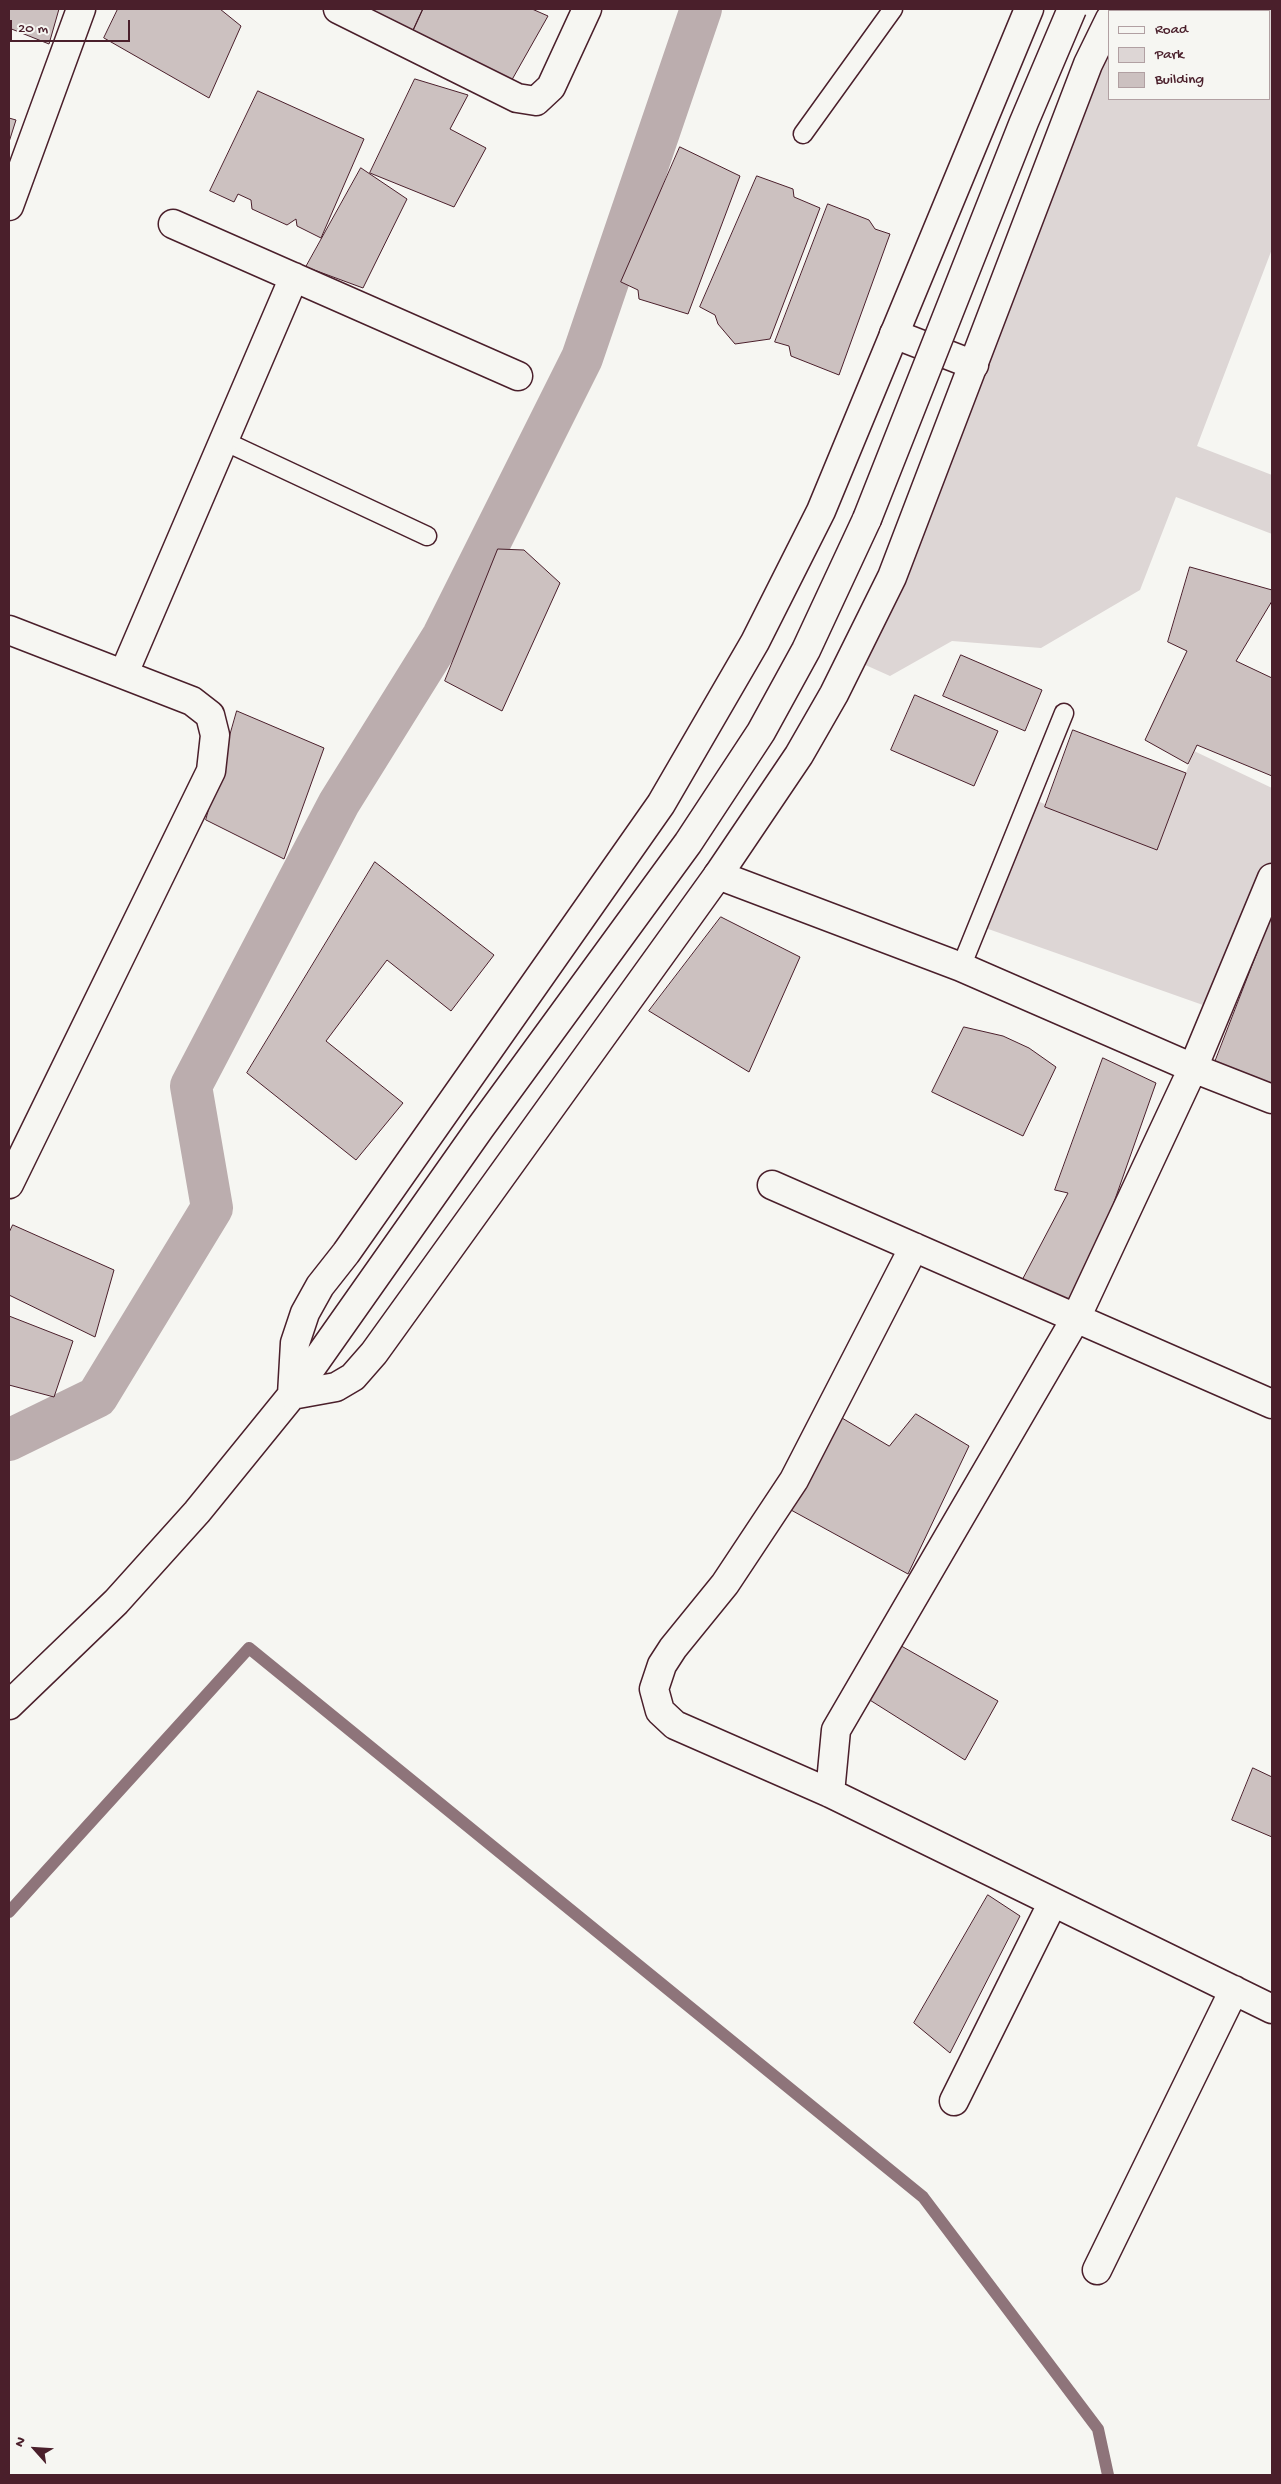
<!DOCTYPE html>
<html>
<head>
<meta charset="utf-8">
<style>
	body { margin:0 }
	#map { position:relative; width:1281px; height:2484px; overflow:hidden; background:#f6f6f2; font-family:"Gochi Hand",sans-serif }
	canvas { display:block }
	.frame { position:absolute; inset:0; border:10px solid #4a1f2b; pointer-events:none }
	.legend { position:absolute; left:1108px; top:10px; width:162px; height:90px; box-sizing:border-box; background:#f6f6f2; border:1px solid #b1a0a2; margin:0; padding:6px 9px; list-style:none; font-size:15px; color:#4a1f2b }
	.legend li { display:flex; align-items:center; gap:10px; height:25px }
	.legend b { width:25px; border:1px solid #b1a0a2 }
	.north { position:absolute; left:10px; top:2424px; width:50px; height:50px; -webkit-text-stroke:4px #f6f6f2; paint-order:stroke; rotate:296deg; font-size:14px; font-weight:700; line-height:20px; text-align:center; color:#4a1f2b }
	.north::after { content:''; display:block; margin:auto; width:18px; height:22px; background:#4a1f2b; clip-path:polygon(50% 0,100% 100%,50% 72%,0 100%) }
	.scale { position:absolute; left:10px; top:20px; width:120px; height:22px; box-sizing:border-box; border:2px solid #4a1f2b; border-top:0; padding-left:6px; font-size:15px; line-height:18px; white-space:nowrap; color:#4a1f2b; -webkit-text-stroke:4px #f6f6f2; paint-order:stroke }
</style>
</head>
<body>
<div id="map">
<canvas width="1281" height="2484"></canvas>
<div class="frame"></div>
<ul class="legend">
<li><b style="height:6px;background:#f6f6f2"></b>Road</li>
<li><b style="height:14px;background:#ddd6d5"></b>Park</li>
<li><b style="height:14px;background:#ccc1c0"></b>Building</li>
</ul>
<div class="north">N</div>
<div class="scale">20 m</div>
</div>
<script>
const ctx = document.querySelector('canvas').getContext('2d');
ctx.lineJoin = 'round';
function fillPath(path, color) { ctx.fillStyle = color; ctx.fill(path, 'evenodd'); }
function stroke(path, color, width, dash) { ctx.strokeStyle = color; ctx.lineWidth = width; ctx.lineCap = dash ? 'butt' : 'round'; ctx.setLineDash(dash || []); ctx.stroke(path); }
fillPath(new Path2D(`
	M1118,9H1272V249L1197,446L1272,475V534L1176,497L1140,590L1041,648L952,641L890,676L861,663L1110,24V99H1270V11H1117Z
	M1194,751L1272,788V878L1217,1010L977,925L1030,798L1157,850Z`), '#ddd6d5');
stroke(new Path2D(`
	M9,1912L249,1648L923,2197L1098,2429L1108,2475`), '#8e747a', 12);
stroke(new Path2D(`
	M9,1440L97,1397L212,1208L191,1086L339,803L443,636L582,358L701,9`), '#bbadae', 42);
const building = new Path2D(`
	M9,9H59L49,44L9,28Z
	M118,9H220L241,26L209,98L104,38Z
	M365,9H423L412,33Z
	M423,9H532L548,16L509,85L412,33Z
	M415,79L468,95L450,129L486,148L454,207L370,173Z
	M258,91L364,139L321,238L297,226L296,219L287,225L252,209L251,200L238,194L234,202L210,191Z
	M9,118L16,120L9,142Z
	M680,147L740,176L688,314L639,299L638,290L621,282Z
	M361,168L407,199L363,288L306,267Z
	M757,176L793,189L794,197L820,208L770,339L735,344L718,324L715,315L700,307Z
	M828,204L869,220L875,229L890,234L839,375L791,356L789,346L775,342Z
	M498,549L524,550L560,583L502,711L445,681Z
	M1190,567L1272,590V601L1236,661L1272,678V776L1197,745L1188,764L1145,740L1187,651L1168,642Z
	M961,655L1042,690L1025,731L943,696Z
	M915,695L998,731L974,786L891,750Z
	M237,711L324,748L284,859L206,820Z
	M1073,730L1186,773L1157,850L1045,807Z
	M375,862L494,955L451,1011L387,960L326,1041L403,1103L356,1160L247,1073Z
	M1272,914V1092L1210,1075Z
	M721,917L800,957L749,1072L649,1011Z
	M964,1027L1003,1036L1029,1048L1056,1067L1023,1136L932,1092Z
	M1103,1058L1156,1083L1113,1205L1063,1312L1020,1284L1068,1193L1055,1190Z
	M13,1225L114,1270L95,1337L9,1295V1233Z
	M9,1316L73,1341L54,1397L9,1385Z
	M916,1414L969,1446L908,1574L791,1510L842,1418L889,1446Z
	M896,1643L998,1701L965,1760L865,1697Z
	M1253,1768L1272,1777V1837L1232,1820Z
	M988,1895L1020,1916L950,2053L914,2023Z`);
fillPath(building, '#ccc1c0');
stroke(building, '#4a1f2b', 1);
const lane = new Path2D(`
	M803,134L893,9
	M224,441L427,536
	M961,967L1064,713`);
const street = new Path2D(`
	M338,9L517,98L536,101L551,87L587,9
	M9,206L81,9
	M173,224L518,376
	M894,334L974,365
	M9,630L192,701L210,715L215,735L211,771L9,1184
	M124,673L294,277
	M718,875L961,967L1193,1068L1272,1099
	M772,1185L1272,1404
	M914,1247L794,1480L725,1584L673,1648L662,1665L654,1689L660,1711L675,1725L830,1793L1272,2009
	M830,1793L836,1730L1076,1318L1193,1068L1272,878
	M954,2101L1053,1902
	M1097,2270L1234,1990`);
const secondary = new Path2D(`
	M292,1395L336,1387L353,1377L374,1353L718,875L799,755L834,694L892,577L1088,64L1110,19
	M9,1705L116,1602L197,1512L292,1395L295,1343L305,1313L320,1286L346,1253L661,804L755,642L821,511L1029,9`);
const highway = new Path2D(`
	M292,1395L480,1128L688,843L761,732L806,650L867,519`);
stroke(lane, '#4a1f2b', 21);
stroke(street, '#4a1f2b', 31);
stroke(secondary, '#4a1f2b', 31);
stroke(highway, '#4a1f2b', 31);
stroke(lane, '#f6f6f2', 18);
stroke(street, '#f6f6f2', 28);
stroke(secondary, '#f6f6f2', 28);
stroke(highway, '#f6f6f2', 28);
const highwayBridge = new Path2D(`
	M867,519L1024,122L1072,9`);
stroke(highwayBridge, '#4a1f2b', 31, []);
stroke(highwayBridge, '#f6f6f2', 28);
</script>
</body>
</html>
